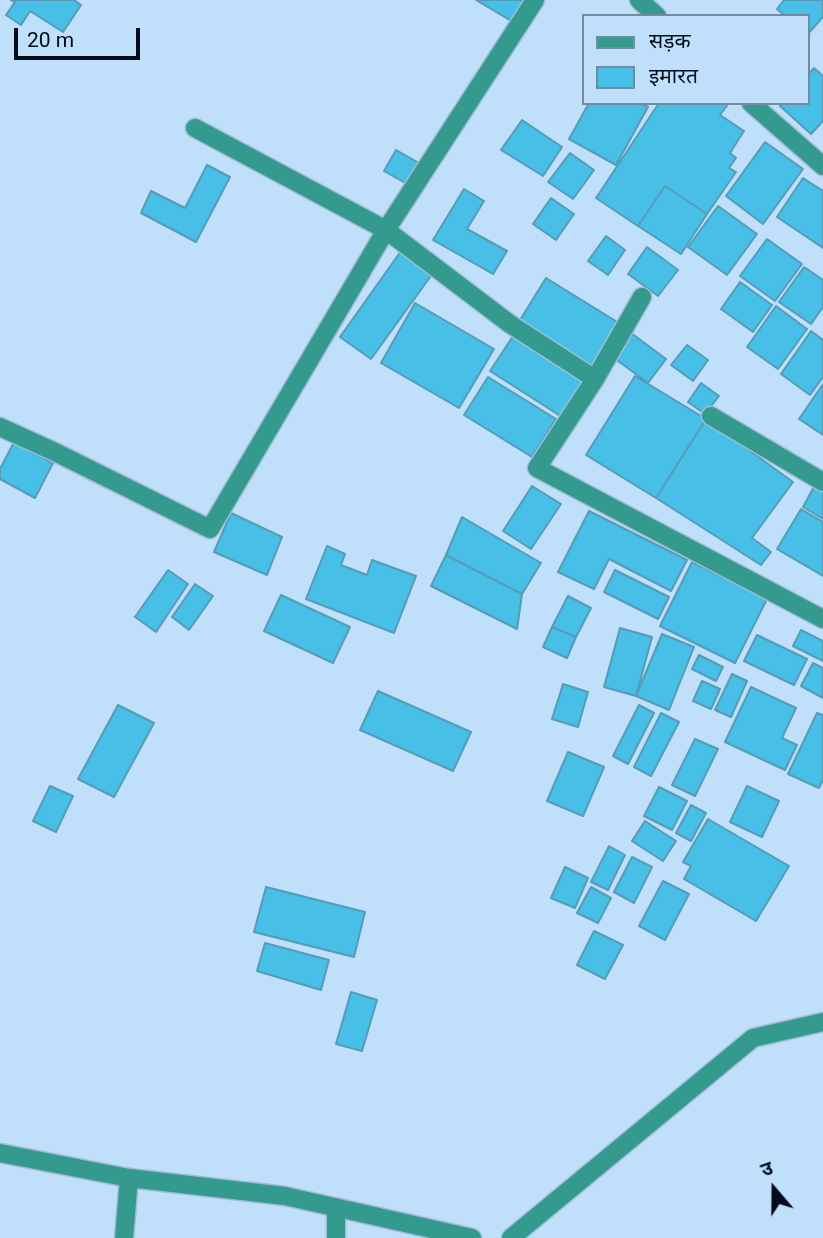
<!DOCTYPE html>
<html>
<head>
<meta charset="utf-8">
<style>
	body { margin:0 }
	#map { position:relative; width:823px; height:1238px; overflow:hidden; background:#c0dffa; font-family:Roboto,"Noto Sans Devanagari",sans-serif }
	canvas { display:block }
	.legend { position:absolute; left:582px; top:14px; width:228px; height:91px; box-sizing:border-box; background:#c0dffa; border:2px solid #738ba1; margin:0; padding:9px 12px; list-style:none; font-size:21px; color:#000c1b }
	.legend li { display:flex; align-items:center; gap:14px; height:35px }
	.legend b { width:35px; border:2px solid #738ba1 }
	.north { position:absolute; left:739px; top:1154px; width:70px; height:70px; -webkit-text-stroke:5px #c0dffa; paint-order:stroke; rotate:340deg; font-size:19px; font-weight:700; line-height:28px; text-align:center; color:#000c1b }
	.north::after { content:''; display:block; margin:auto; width:24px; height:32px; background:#000c1b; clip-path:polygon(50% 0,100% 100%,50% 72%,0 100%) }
	.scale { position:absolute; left:14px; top:28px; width:126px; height:32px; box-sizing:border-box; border:4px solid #000c1b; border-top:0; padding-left:9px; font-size:21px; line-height:24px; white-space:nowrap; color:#000c1b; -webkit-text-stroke:5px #c0dffa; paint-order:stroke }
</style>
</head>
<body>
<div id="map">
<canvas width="823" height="1238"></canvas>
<ul class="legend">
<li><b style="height:9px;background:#349a8e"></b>सड़क</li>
<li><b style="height:19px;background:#48bfe7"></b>इमारत</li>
</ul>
<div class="north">उ</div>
<div class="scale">20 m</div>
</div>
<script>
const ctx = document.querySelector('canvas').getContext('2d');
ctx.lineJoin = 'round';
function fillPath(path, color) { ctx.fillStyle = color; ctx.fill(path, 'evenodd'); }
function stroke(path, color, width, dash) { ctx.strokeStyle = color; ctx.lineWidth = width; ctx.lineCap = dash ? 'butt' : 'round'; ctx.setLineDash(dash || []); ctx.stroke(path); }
const building = new Path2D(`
	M11,0H74L81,5L63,32L30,11L21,25L6,15L15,2Z
	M476,0H526L513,22Z
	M784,0H823V17L807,35V16H785L777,9Z
	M814,68L823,76V121L811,134L780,106L783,103H807V76Z
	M589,103H640L648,107L616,165L569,139Z
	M659,103H729L720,115L744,131L730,153L736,158L729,168L736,172L707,214L665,186L638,226L596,198Z
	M522,120L562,147L543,176L501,150Z
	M765,142L803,169L763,224L726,196Z
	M396,150L419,163L407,184L384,171Z
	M570,153L594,170L573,199L548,182Z
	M207,165L230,177L196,242L141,213L151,191L185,208Z
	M803,178L823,191V248L777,217Z
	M665,186L707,214L681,254L638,226Z
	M464,189L484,201L467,229L507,251L493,274L433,240Z
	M551,198L574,214L556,240L533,224Z
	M718,206L757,234L727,275L688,247Z
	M606,236L625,250L608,275L588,261Z
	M767,239L802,264L775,301L740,276Z
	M647,247L678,270L658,296L628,274Z
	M401,251L433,273L371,359L340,337Z
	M804,267L823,280V307L811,324L779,302Z
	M546,278L619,323L590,370L517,325Z
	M740,282L772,305L753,332L721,309Z
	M415,303L494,349L459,408L381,363Z
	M776,306L807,329L778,369L747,347Z
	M811,331L823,340V377L810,395L781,374Z
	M515,333L586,379L562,417L490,371Z
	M631,333L666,359L648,383L614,358Z
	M687,345L708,360L693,381L671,365Z
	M635,376L706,419L656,498L586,455Z
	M488,377L556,419L532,457L464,415Z
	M701,383L719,396L705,414L688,402Z
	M823,384V435L799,419Z
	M706,419L793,482L752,538L771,552L761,565L656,498Z
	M14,442L53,463L35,498L0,479V469Z
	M815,485L823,490V519L803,507Z
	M532,486L561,504L531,549L503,531Z
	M801,509L823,522V576L777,549Z
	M589,511L687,560L671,591L609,559L594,589L558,572Z
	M231,513L282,537L267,575L214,552Z
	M462,517L541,563L522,594L446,555Z
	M327,546L345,554L341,565L367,575L372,560L416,576L394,633L306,599Z
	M446,555L522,594L517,629L431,586Z
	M692,562L767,599L735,663L660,626Z
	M168,570L188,584L156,632L135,617Z
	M615,570L669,597L658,619L604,592Z
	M195,584L213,596L189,630L172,617Z
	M281,595L350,627L333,663L264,631Z
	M568,596L591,608L576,637L552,627Z
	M552,627L576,637L567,658L543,647Z
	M620,628L652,637L636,696L604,687Z
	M801,630L823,641V661L793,646Z
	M662,634L694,647L669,710L636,696Z
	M757,635L807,659L794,685L744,661Z
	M699,655L723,667L716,681L692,669Z
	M813,663L823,668V698L801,686Z
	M732,674L747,681L731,717L715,710Z
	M702,681L720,689L711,709L693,701Z
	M563,684L588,692L578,727L552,719Z
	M751,687L796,708L782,738L797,745L785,770L725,742Z
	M378,691L471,732L453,771L360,730Z
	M118,705L154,723L114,797L78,779Z
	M639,705L654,713L628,764L613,756Z
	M661,713L679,722L651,776L634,767Z
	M817,713L823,715V780L819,788L788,774Z
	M695,739L718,749L695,796L672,785Z
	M568,752L604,767L583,816L547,801Z
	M50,786L73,796L56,832L33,821Z
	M747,786L779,801L762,837L730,822Z
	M659,787L687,801L672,830L644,816Z
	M691,805L706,813L691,841L676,833Z
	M708,819L789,866L756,921L684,879L691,866L683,862Z
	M645,821L676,841L663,861L632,841Z
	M609,846L625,855L608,890L591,882Z
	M632,857L652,867L634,903L614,892Z
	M565,867L588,878L575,908L551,898Z
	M663,881L689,894L665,940L639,926Z
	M266,887L365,912L354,957L254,932Z
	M591,887L611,898L598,923L577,913Z
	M594,931L623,945L605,979L577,965Z
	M265,943L329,960L321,990L257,971Z
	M351,992L377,1000L362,1051L336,1044Z`);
fillPath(building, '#48bfe7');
stroke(building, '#549cb7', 2);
const minor = new Path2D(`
	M639,0L657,16
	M751,103L823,166
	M195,128L386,230L510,324L595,379
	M642,297L595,379L537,468L823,619
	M711,416L823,482
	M0,427L55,452L210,529L386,230L535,0
	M0,1153L129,1178L285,1196L472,1238
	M124,1238L129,1178
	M336,1238V1208
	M511,1238L753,1038L823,1022`);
stroke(minor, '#a1bdd6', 21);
stroke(minor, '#349a8e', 18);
</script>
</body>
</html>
